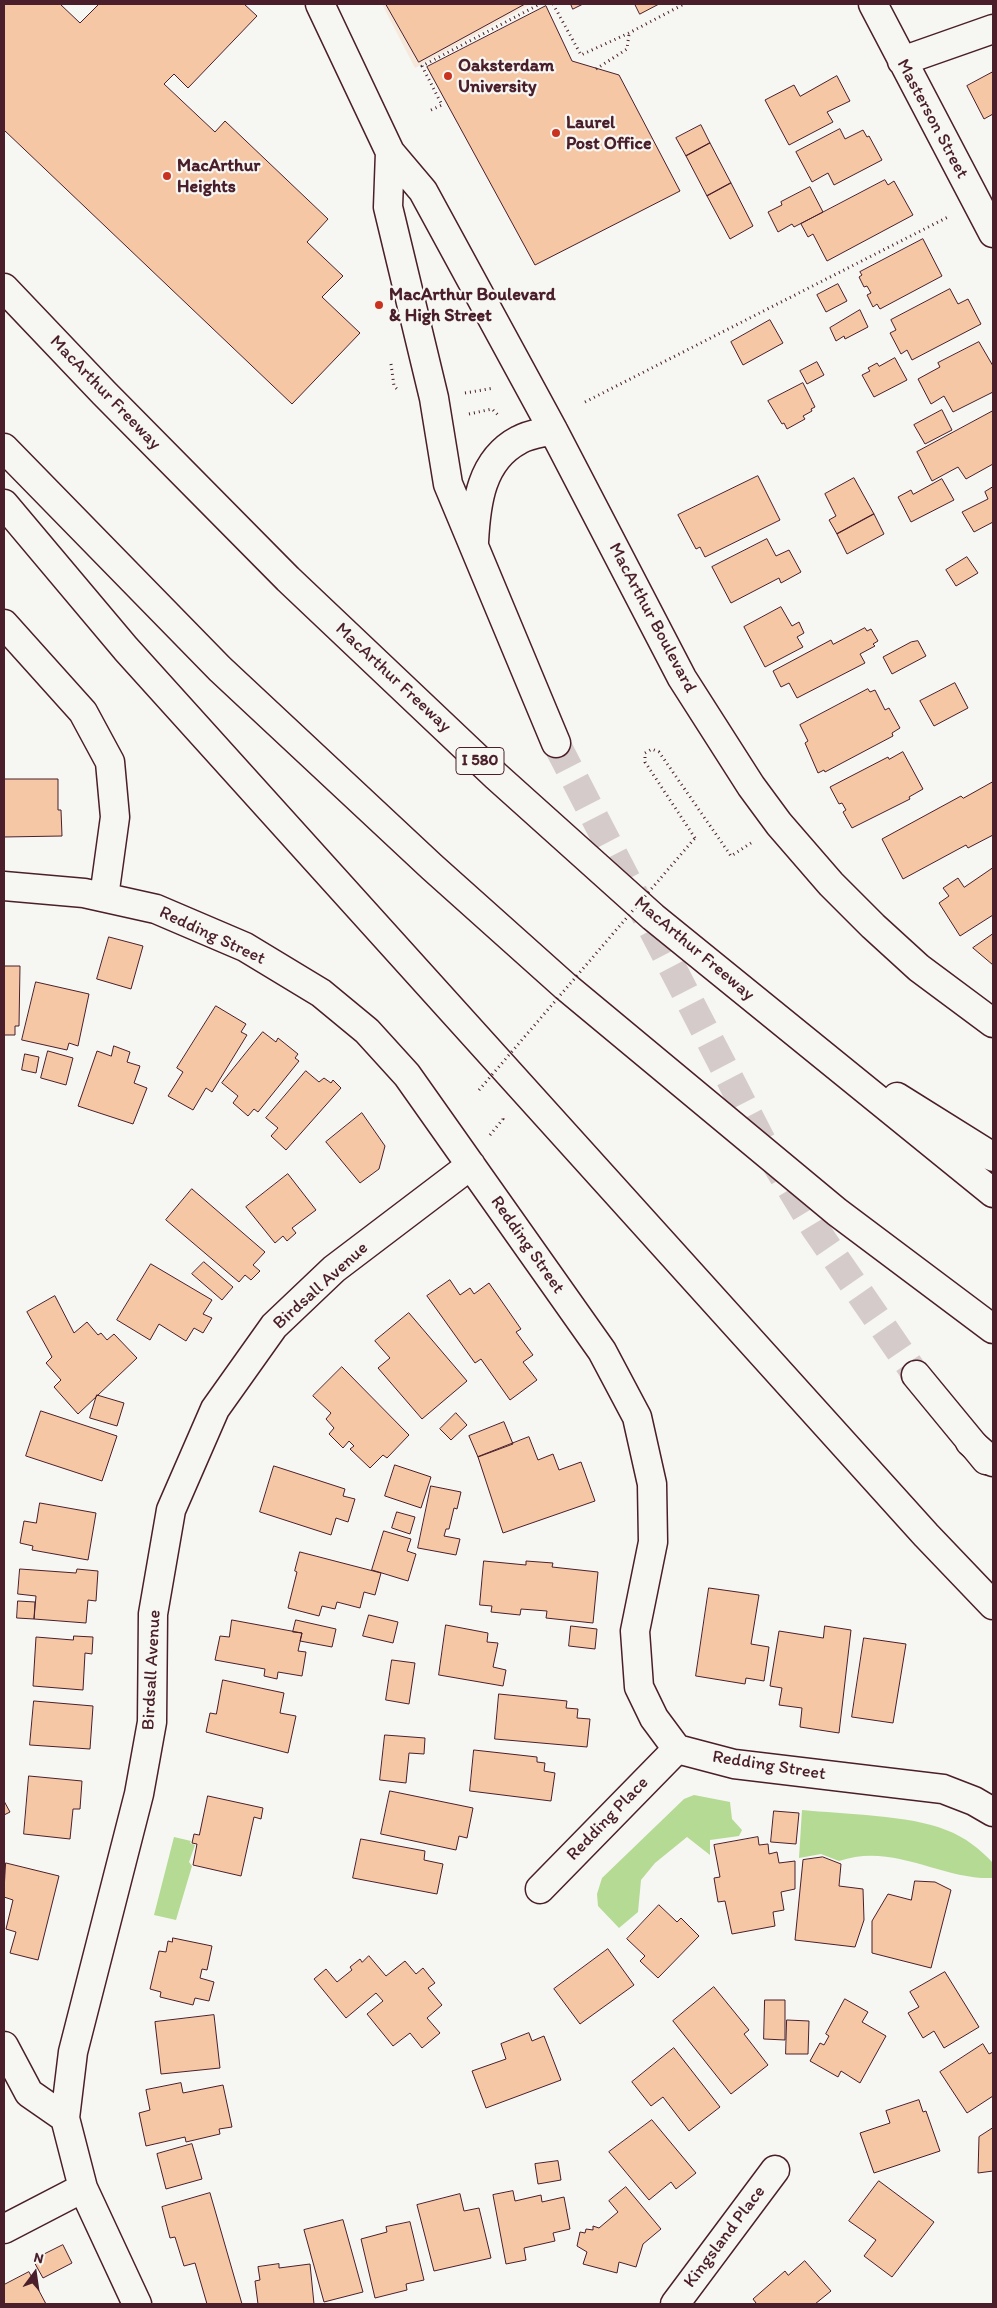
<!DOCTYPE html>
<html>
<head>
<meta charset="utf-8">
<style>
	body { margin:0 }
	#map { position:relative; width:997px; height:2308px; overflow:hidden; background:#f6f6f2; font-family:Itim,sans-serif }
	canvas { display:block }
	.frame { position:absolute; inset:0; border:5px solid #4a1f2b; pointer-events:none }
	.north { position:absolute; left:10px; top:2248px; width:50px; height:50px; -webkit-text-stroke:4px #f6f6f2; paint-order:stroke; rotate:14deg; font-size:14px; font-weight:700; line-height:20px; text-align:center; color:#4a1f2b }
	.north::after { content:''; display:block; margin:auto; width:18px; height:22px; background:#4a1f2b; clip-path:polygon(50% 0,100% 100%,50% 72%,0 100%) }
</style>
</head>
<body>
<div id="map">
<canvas width="997" height="2308"></canvas>
<div class="frame"></div>
<div class="north">N</div>
</div>
<script>
const ctx = document.querySelector('canvas').getContext('2d');
ctx.lineJoin = 'round';
function fillPath(path, color) { ctx.fillStyle = color; ctx.fill(path, 'evenodd'); }
function stroke(path, color, width, dash) { ctx.strokeStyle = color; ctx.lineWidth = width; ctx.lineCap = dash ? 'butt' : 'round'; ctx.setLineDash(dash || []); ctx.stroke(path); }
function label(font, color, halo, rows, align = 'center') {
  ctx.font = font + ' Itim,sans-serif'; ctx.lineWidth = 4.5; ctx.setLineDash([]); ctx.textBaseline = 'middle'; ctx.strokeStyle = halo; ctx.fillStyle = color; for (const [text, x, y, turn = 0] of rows) {
    ctx.save(); ctx.translate(x, y); ctx.rotate((+turn || 0) * Math.PI / 180); ctx.textAlign = isNaN(turn) ? turn : align; if (halo) ctx.strokeText(text, 0, 0); ctx.fillText(text, 0, 0); ctx.restore();
  }
}
fillPath(new Path2D(`
	M382,4H531L415,68Z`), '#f6e8db');
fillPath(new Path2D(`
	M694,1795L730,1802L732,1819L742,1830L739,1836L710,1840V1855L687,1837L655,1863L641,1880L638,1912L619,1928L598,1906L597,1894L602,1878L684,1799Z
	M802,1810C843,1814 910,1815 946,1830C965,1837 980,1849 993,1863V1878C941,1880 893,1842 839,1861L821,1854L799,1858Z
	M174,1837L191,1841L190,1843L195,1845L189,1862L192,1866L176,1920L154,1915Z`), '#b5da94');
const building = new Path2D(`
	M6,4H60L80,23L99,4H244L257,16L188,88L174,74L164,84L215,132L225,121L328,219L307,242L343,276L322,297L360,333L292,404L4,130V6Z
	M386,4H525L419,62Z
	M571,4H583L573,9Z
	M635,4H659L640,14Z
	M546,6L572,61L619,75L680,191L535,265L427,67Z
	M993,72V114L984,119L967,86Z
	M837,76L850,101L827,112L833,122L789,145L765,100L794,85L800,96Z
	M701,125L710,143L686,156L676,138Z
	M840,129L845,139L863,130L867,137L869,136L882,160L834,185L828,173L812,182L796,152Z
	M710,143L731,183L707,196L686,156Z
	M885,180L888,185L894,181L913,215L827,261L813,234L808,237L801,224Z
	M731,183L753,226L730,239L707,196Z
	M810,187L823,212L794,227L792,224L778,232L768,212L782,205L781,202Z
	M923,239L942,276L880,309L877,304L873,307L867,295L871,293L867,286L864,287L859,277L862,275L860,272Z
	M838,284L847,301L826,312L817,295Z
	M950,289L958,304L968,299L981,324L912,360L907,350L901,354L890,333L896,330L891,320Z
	M860,310L868,327L845,339L844,336L836,341L830,328Z
	M770,320L783,343L743,365L731,342Z
	M979,342L993,366V392L953,412L944,396L931,404L918,379L940,367L938,363Z
	M895,358L907,380L874,397L862,375L870,371L868,368L877,363L879,366Z
	M817,362L824,375L807,384L800,371Z
	M803,383L815,407L811,409L812,411L803,416L805,419L787,429L784,423L782,424L768,401Z
	M942,410L952,430L925,444L914,425Z
	M993,411V464L966,479L958,467L932,481L917,452Z
	M758,476L780,520L705,557L700,547L696,549L678,515Z
	M854,478L874,514L837,534L829,520L836,516L825,494Z
	M942,479L954,500L911,522L898,497L911,490L913,494Z
	M993,487V522L974,532L962,512L988,499L985,492Z
	M874,514L884,534L847,554L837,534Z
	M767,539L776,556L789,550L801,572L781,583L779,578L731,603L712,567Z
	M967,557L978,573L956,586L946,570Z
	M781,607L792,626L799,622L804,633L797,637L803,647L765,667L744,627Z
	M865,628L867,631L871,629L878,641L873,644L875,646L860,654L865,663L797,698L789,683L781,687L773,671L831,640L833,644Z
	M918,641L926,656L892,674L883,657L911,642Z
	M955,683L968,708L934,726L920,701Z
	M868,689L870,692L875,690L885,710L889,708L900,728L892,733L893,736L825,772L824,770L818,773L805,743L808,741L800,725Z
	M903,752L923,789L909,797L910,799L852,828L843,812L846,810L842,803L839,804L830,787L888,757L889,759Z
	M4,779H58V810H61L62,836L4,837Z
	M993,782V835L968,848L966,845L903,879L882,839L961,796L963,798Z
	M993,868V915L960,936L939,903L949,896L943,888L958,878L964,887Z
	M993,934V965L973,948Z
	M109,937L143,946L131,989L97,979Z
	M4,966H20L19,1026H15V1035H4Z
	M36,982L89,994L78,1046L69,1043L67,1050L22,1040Z
	M216,1006L246,1024L241,1032L247,1035L212,1092L206,1088L193,1110L168,1096L183,1072L177,1068Z
	M263,1032L276,1042L278,1038L298,1054L295,1058L299,1061L258,1112L254,1109L248,1116L233,1103L238,1096L222,1083Z
	M114,1046L130,1052L127,1062L140,1066L134,1083L147,1088L133,1124L78,1106L97,1051L111,1056Z
	M48,1051L73,1058L66,1085L41,1078Z
	M25,1054L39,1057L36,1073L22,1070Z
	M306,1071L319,1082L324,1078L331,1083L333,1080L341,1088L286,1150L271,1136L278,1128L266,1118Z
	M362,1113L385,1146L379,1169L360,1183L326,1142Z
	M288,1174L316,1210L292,1228L296,1233L287,1241L283,1236L275,1243L246,1207Z
	M192,1189L265,1252L253,1265L260,1271L251,1280L245,1275L239,1282L166,1220Z
	M204,1262L233,1287L222,1300L192,1274Z
	M151,1264L212,1300L203,1314L212,1318L203,1333L194,1328L186,1341L159,1324L150,1340L117,1320Z
	M450,1280L460,1295L470,1288L474,1294L489,1283L521,1329L516,1332L533,1355L523,1362L537,1380L510,1400L481,1359L475,1363L427,1296Z
	M55,1296L74,1333L87,1322L98,1335L101,1333L107,1340L114,1334L137,1358L78,1414L54,1387L61,1380L46,1363L52,1357L27,1312Z
	M409,1313L467,1381L422,1419L378,1368L390,1358L375,1341Z
	M342,1367L409,1435L387,1458L383,1455L370,1468L350,1449L354,1446L349,1441L343,1448L329,1434L334,1428L326,1419L331,1413L313,1396Z
	M97,1395L124,1403L117,1426L90,1418Z
	M41,1411L117,1436L102,1481L26,1456Z
	M456,1413L467,1425L451,1440L440,1429Z
	M504,1422L513,1444L478,1457L469,1436Z
	M529,1437L538,1460L553,1454L559,1470L581,1462L595,1501L503,1533L478,1457Z
	M395,1465L431,1477L421,1508L385,1496Z
	M274,1466L345,1489L343,1496L355,1499L348,1522L336,1518L331,1535L260,1512Z
	M431,1486L461,1492L457,1509L454,1508L449,1529H446L444,1536L460,1539L456,1555L418,1548Z
	M40,1503L96,1513L88,1560L32,1550L33,1546L20,1543L24,1521L36,1523Z
	M397,1512L415,1517L410,1534L392,1528Z
	M384,1531L411,1539L407,1551L416,1554L408,1581L372,1570Z
	M300,1552L381,1573L375,1595L364,1592L360,1608L337,1602L335,1609L322,1606L319,1616L288,1608L297,1572L295,1571Z
	M484,1561L526,1565V1561L553,1563L552,1567L598,1572L593,1623L546,1618L547,1611L521,1609L520,1615L491,1612L492,1606L480,1605Z
	M20,1569L76,1573L77,1569L98,1571L96,1601L88,1600L86,1623L34,1619L36,1596L18,1594Z
	M709,1588L759,1595L751,1644L769,1647L764,1681L746,1678L745,1684L696,1676Z
	M18,1601L35,1602L34,1619L17,1618Z
	M369,1615L398,1622L393,1643L363,1636Z
	M232,1620L302,1633L298,1651L306,1652L302,1676L278,1672L277,1679L264,1676L265,1669L215,1660L220,1636L229,1637Z
	M296,1620L336,1629L332,1647L300,1641L302,1633L293,1632Z
	M446,1625L488,1633L487,1642L498,1643L493,1667L506,1670L503,1686L439,1675Z
	M571,1626L597,1629L595,1649L569,1646Z
	M825,1626L851,1630L839,1733L800,1727L802,1708L779,1705L782,1688L770,1686L779,1631L823,1638Z
	M74,1636L93,1637L92,1654L85,1653L83,1690L33,1686L36,1637L73,1640Z
	M864,1638L906,1644L893,1723L852,1717Z
	M392,1660L415,1663L409,1704L386,1700Z
	M223,1680L284,1693L280,1713L296,1716L288,1753L206,1732L210,1713L216,1714Z
	M499,1694L567,1701L566,1708L578,1709L577,1718L590,1719L587,1747L495,1739Z
	M34,1701L93,1706L90,1749L30,1745Z
	M385,1735L425,1738L424,1754L409,1753L406,1783L380,1780Z
	M474,1750L537,1757V1762L545,1763L544,1771L555,1773L551,1801L470,1791Z
	M29,1776L82,1781L80,1809H73L70,1839L24,1834Z
	M390,1791L473,1808L467,1838L459,1836L456,1850L381,1834Z
	M208,1796L263,1808L261,1819L254,1817L241,1876L193,1865L197,1844L192,1843L194,1834L199,1835Z
	M4,1801L10,1812L4,1815Z
	M774,1811L799,1813L796,1844L771,1842Z
	M758,1837L759,1845L768,1844L769,1854L777,1852L779,1863L795,1861V1889L781,1892L784,1910L773,1912L775,1926L732,1934L725,1901L718,1902L714,1878L720,1877L714,1845Z
	M361,1839L425,1851L424,1860L443,1864L437,1894L353,1878Z
	M823,1857L841,1864L839,1886L863,1889L864,1920L855,1947L795,1940L803,1860Z
	M6,1863L59,1876L38,1960L10,1953L16,1932L6,1929L13,1900L4,1897Z
	M915,1881L935,1882L951,1890L931,1968L872,1953V1921L888,1894L911,1900Z
	M659,1905L677,1922L681,1918L699,1936L658,1978L640,1961L645,1956L627,1939Z
	M173,1938L212,1946L207,1970L202,1969L200,1978L214,1982L209,2001L195,1998L193,2005L160,1997L161,1992L150,1989L159,1951L166,1952L168,1941L172,1942Z
	M608,1949L634,1985L580,2024L554,1989Z
	M369,1956L386,1976L405,1961L416,1974L423,1968L435,1983L428,1988L442,2005L427,2018L440,2033L422,2048L410,2033L393,2046L367,2014L383,2001L376,1993L346,2018L314,1979L326,1969L337,1982L352,1970L350,1967L360,1959L362,1962Z
	M945,1972L979,2027L944,2048L934,2031L923,2038L908,2013L919,2007L910,1992Z
	M714,1987L749,2030L744,2034L768,2065L731,2094L673,2021Z
	M845,1999L868,2012L862,2022L886,2036L860,2083L841,2071L838,2077L810,2061L820,2043L824,2045L829,2036L826,2034Z
	M765,2000H785V2040L764,2039Z
	M214,2015L220,2068L161,2074L155,2022Z
	M787,2020L809,2021L808,2054H786Z
	M529,2033L532,2041L544,2036L561,2080L486,2108L472,2071L506,2059L501,2044Z
	M983,2044L989,2054L993,2052V2096L967,2113L940,2072Z
	M674,2048L720,2107L689,2131L663,2097L651,2106L632,2082Z
	M181,2083L183,2093L223,2085L232,2127L219,2129L220,2134L186,2142L185,2137L146,2146L139,2113L150,2110L146,2090Z
	M919,2100L923,2112L926,2111L940,2151L874,2173L860,2133L890,2123L886,2111Z
	M652,2120L696,2173L676,2189L671,2182L649,2200L609,2152Z
	M993,2128V2171L978,2173L979,2137Z
	M192,2144L202,2179L166,2189L157,2154Z
	M558,2161L561,2180L538,2184L535,2164Z
	M879,2181L934,2222L892,2277L864,2256L876,2240L849,2221Z
	M626,2187L661,2229L643,2244L636,2267L619,2262L617,2273L583,2264L587,2252L577,2246L580,2232L585,2233L586,2229L593,2230V2226L599,2228L618,2212L609,2201Z
	M513,2191L515,2201L541,2195L542,2202L564,2197L570,2229L553,2233L555,2241L524,2248L526,2260L506,2264L493,2195Z
	M210,2193L242,2304H207L195,2263L184,2266L175,2237L170,2238L162,2207Z
	M460,2194L464,2211L479,2208L491,2258L434,2271L417,2205Z
	M343,2220L363,2292L324,2302L304,2230Z
	M410,2222L424,2280L406,2284L407,2290L375,2298L361,2239L387,2232L386,2227Z
	M63,2245L72,2263L43,2278L33,2260Z
	M805,2261L831,2291L815,2304H754L756,2303L753,2299L785,2271L788,2275Z
	M279,2264V2268L310,2264L314,2304H258L255,2281L260,2280L258,2267Z
	M29,2272L46,2304H4V2285Z`);
fillPath(building, '#f6c7a5');
stroke(building, '#4a1f2b', 1);
stroke(new Path2D(`
	M556,743L763,1143L814,1227L916,1375`), '#d4cbca', 28, [28, 14]);
const minor = new Path2D(`
	M873,4L993,233
	M902,61L993,29
	M4,624L83,712L110,762L115,817L104,897
	M4,886L84,893L156,909L245,947L321,993L367,1031L407,1075L602,1351L637,1417L652,1484L653,1542L635,1631L639,1687L654,1718L677,1749L734,1764L943,1789L974,1801L993,1812
	M540,1889L677,1749
	M4,2046L29,2093L65,2118
	M4,2229L83,2188
	M137,2304L83,2188L65,2118L73,2052L139,1794L152,1722L153,1614L171,1510L215,1409L274,1326L334,1269L471,1165
	M675,2304L775,2170`);
const secondary = new Path2D(`
	M320,4L390,152L423,191L553,430L682,678L751,786L779,824L831,884L873,926L919,968L993,1023
	M390,152L388,207L434,398L448,484L556,743
	M474,542C476,503 481,460 519,440C529,434 542,433 553,430
	M916,1375L986,1460`);
const motorway = new Path2D(`
	M4,288L104,393L288,579L496,776L653,917L993,1193
	M4,448L220,669L432,867L565,986L837,1212L993,1329
	M4,504L126,649L926,1535L993,1605
	M897,1097L993,1157
	M970,1442L993,1462`);
stroke(minor, '#4a1f2b', 31);
stroke(secondary, '#4a1f2b', 31);
stroke(motorway, '#4a1f2b', 31);
stroke(new Path2D(`
	M553,4L581,55L629,33L684,4
	M596,69L627,49L629,34
	M431,110L442,105L422,66L540,4
	M391,364L394,386L399,391
	M465,393L494,388
	M585,402L948,217
	M469,414L492,409L498,415
	M695,838L645,762V753L652,749L659,752L731,856L754,841
	M490,1135L503,1119L502,1117`), '#4a1f2b', 3, [1, 4]);
stroke(minor, '#f6f6f2', 28);
stroke(secondary, '#f6f6f2', 28);
stroke(motorway, '#f6f6f2', 28);
stroke(new Path2D(`
	M479,1090L695,838`), '#4a1f2b', 3, [1, 4]);
for (const [x, y, r, color] of [
	[448,76,5,"#c8321e"],
	[556,133,5,"#c8321e"],
	[167,176,5,"#c8321e"],
	[379,305,5,"#c8321e"]
]) { const dot = new Path2D(); dot.arc(x, y, r, 0, 2 * Math.PI); ctx.fillStyle = color; ctx.fill(dot); stroke(dot, '#f6f6f2', 2); }
for (const [x, y, w] of [
	[480,761,48]
]) { const box = new Path2D(); box.roundRect(x - w / 2, y - 13.5, w, 27, 4); ctx.fillStyle = '#f6f6f2'; ctx.fill(box); stroke(box, '#4a1f2b', 1); }
label('bold 16px', '#4a1f2b', null, [
	["I 580",480,761]
]);
label('bold 18px', '#4a1f2b', '#f6f6f2', [
	["Oaksterdam",458,66],
	["University",458,87],
	["Laurel",566,123],
	["Post Office",566,144],
	["MacArthur",177,166],
	["Heights",177,187],
	["MacArthur Boulevard",389,295],
	["& High Street",389,316]
], 'left');
label('18px', '#4a1f2b', '#f6f6f2', [
	["Masterson Street",932,119,62],
	["MacArthur Freeway",105,393,46],
	["MacArthur Boulevard",652,618,62],
	["MacArthur Freeway",393,678,43],
	["Redding Street",212,936,25],
	["MacArthur Freeway",694,949,40],
	["Redding Street",527,1245,55],
	["Birdsall Avenue",321,1286,-42],
	["Birdsall Avenue",152,1670,-87],
	["Redding Street",769,1766,9],
	["Redding Place",608,1819,-46],
	["Kingsland Place",725,2237,-53]
]);
</script>
</body>
</html>
